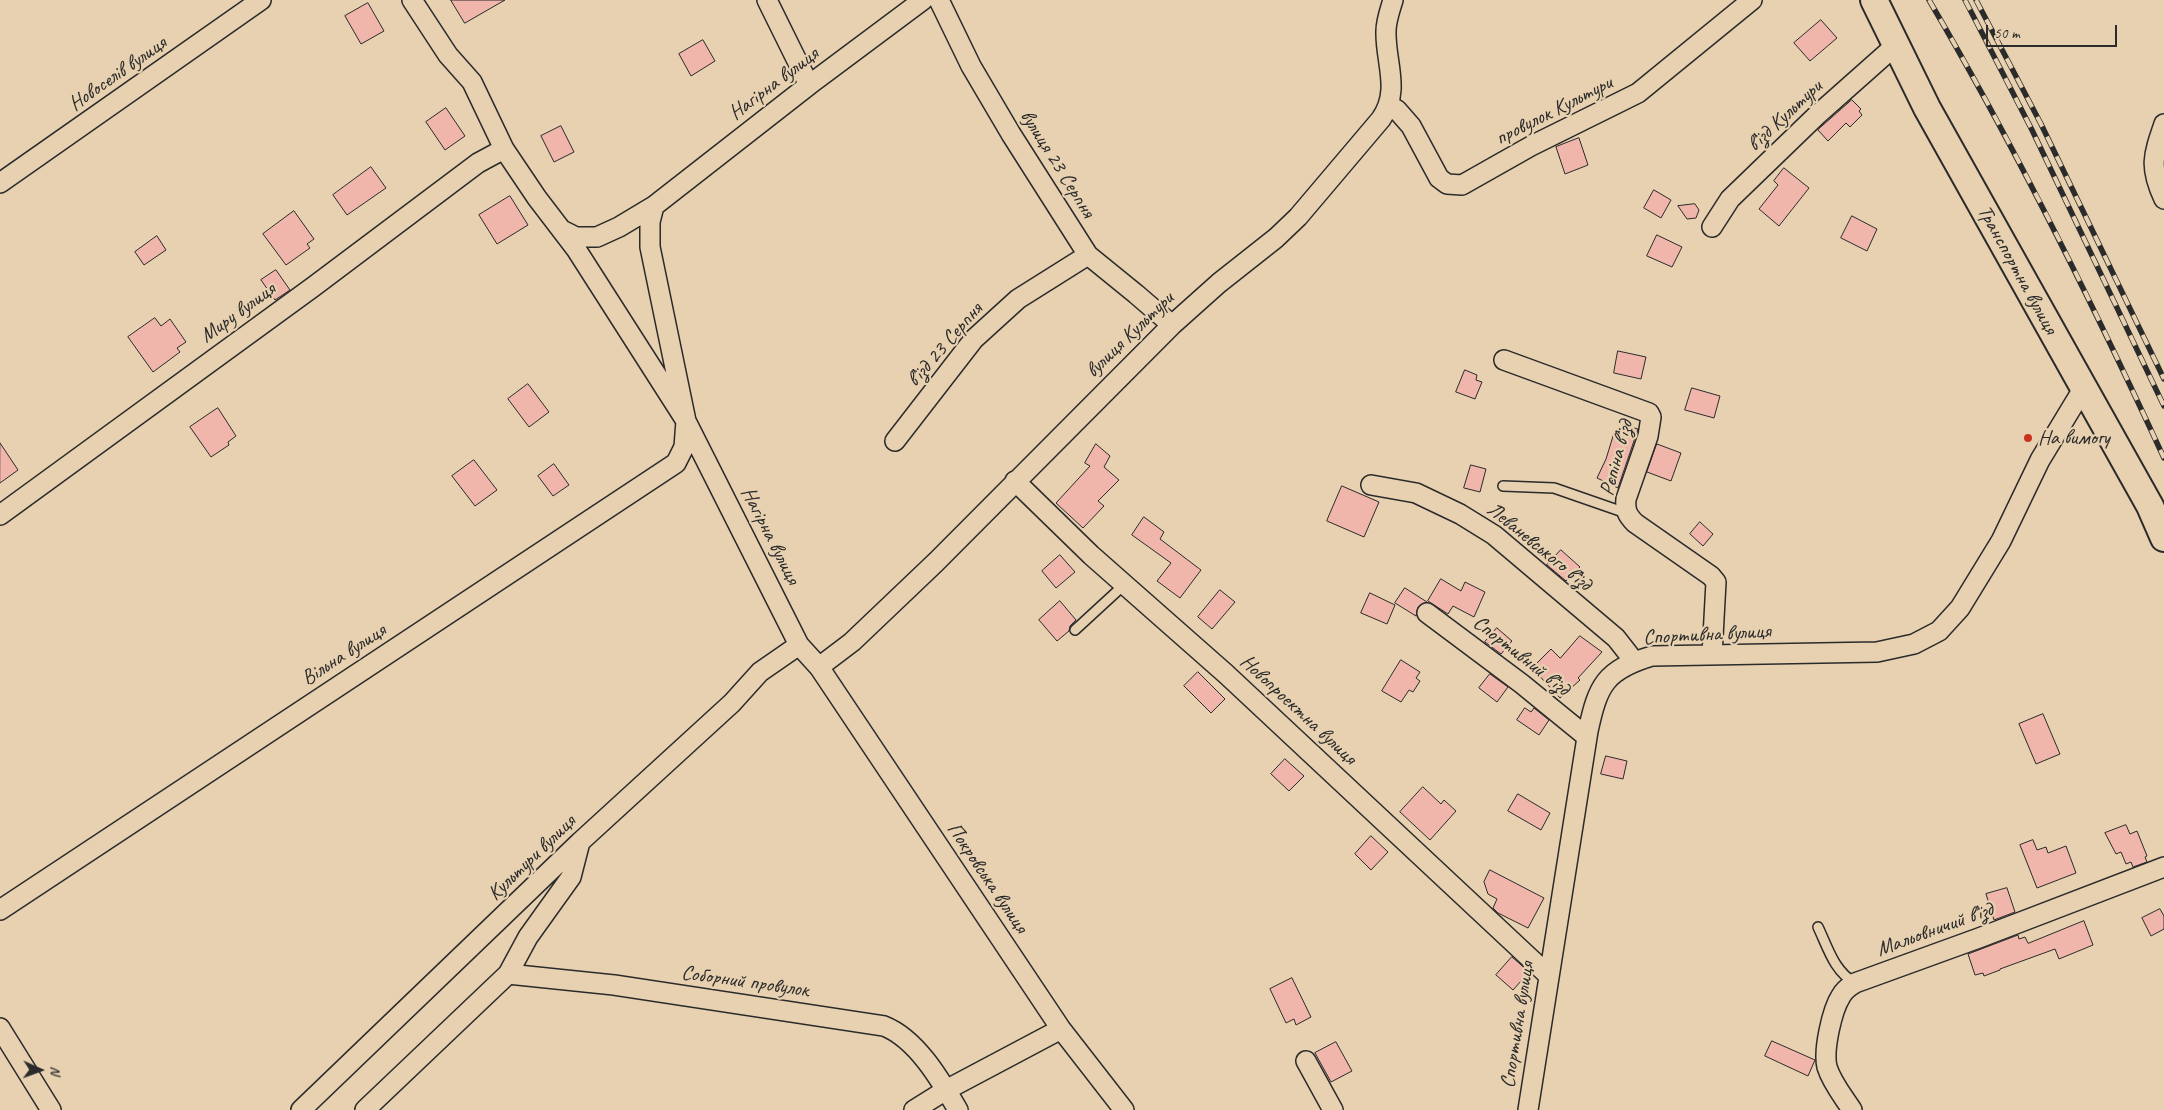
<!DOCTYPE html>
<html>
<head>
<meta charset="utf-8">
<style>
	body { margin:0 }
	#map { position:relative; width:2164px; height:1110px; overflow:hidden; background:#e7d1b0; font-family:Caveat,sans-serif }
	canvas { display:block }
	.north { position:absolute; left:15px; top:1045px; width:50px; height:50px; -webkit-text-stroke:4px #e7d1b0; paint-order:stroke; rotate:92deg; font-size:14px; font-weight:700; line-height:20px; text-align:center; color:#2b2b2b }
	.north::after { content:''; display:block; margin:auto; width:18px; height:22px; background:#2b2b2b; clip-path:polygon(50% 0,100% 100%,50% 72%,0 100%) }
	.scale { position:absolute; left:1986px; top:25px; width:131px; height:22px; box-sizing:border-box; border:2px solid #2b2b2b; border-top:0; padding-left:6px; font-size:15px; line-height:18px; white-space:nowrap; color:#2b2b2b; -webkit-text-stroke:4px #e7d1b0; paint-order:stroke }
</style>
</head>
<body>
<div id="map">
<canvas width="2164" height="1110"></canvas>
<div class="north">N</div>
<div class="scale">50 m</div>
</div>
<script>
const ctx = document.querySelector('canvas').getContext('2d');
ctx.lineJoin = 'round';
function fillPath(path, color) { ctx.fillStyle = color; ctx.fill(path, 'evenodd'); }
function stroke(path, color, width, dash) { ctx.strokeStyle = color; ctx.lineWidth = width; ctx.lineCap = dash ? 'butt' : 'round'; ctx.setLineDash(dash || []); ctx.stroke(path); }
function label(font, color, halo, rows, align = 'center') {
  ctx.font = font + ' Caveat,sans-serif'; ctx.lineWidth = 4.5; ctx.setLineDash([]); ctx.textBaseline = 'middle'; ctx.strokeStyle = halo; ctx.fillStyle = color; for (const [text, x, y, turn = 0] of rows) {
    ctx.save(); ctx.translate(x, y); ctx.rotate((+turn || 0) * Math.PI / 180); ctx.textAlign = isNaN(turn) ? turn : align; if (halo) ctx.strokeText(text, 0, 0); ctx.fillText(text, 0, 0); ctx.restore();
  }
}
const building = new Path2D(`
	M451,0H505L465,23Z
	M368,3L384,31L361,44L345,16Z
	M1821,20L1837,38L1810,61L1794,43Z
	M703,40L715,61L691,76L679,54Z
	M1852,100L1861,109L1859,111L1862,115L1850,127L1846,123L1828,141L1818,130Z
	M446,108L465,136L445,150L426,122Z
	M561,126L574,152L554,162L541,136Z
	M1579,138L1588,165L1565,174L1556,147Z
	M371,167L386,188L347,215L333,195Z
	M1784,168L1809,188L1779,226L1759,209L1778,185L1774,181Z
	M1654,190L1671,200L1661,218L1644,208Z
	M510,196L528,225L497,244L479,215Z
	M1695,204L1699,210L1696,218L1687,219L1678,206Z
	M294,211L314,239L307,244L310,248L286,265L263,234Z
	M1852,216L1877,229L1867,251L1841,238Z
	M1657,235L1682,247L1672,267L1647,256Z
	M157,236L166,250L144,265L135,252Z
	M276,270L290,290L275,300L261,280Z
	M155,318L161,326L170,319L186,342L177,348L180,352L153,372L128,337Z
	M1618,351L1646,357L1641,379L1614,373Z
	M1465,370L1477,375L1476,380L1482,382L1475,399L1456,392Z
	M528,384L549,412L529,427L508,399Z
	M1692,388L1720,396L1714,418L1685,410Z
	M218,408L236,436L228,442L229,445L211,457L190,427Z
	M1623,425L1638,429L1618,488L1597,478L1606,459L1614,433L1620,435Z
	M0,443L18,470L0,483Z
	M1096,444L1110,456L1104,467L1119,480L1098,501L1104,506L1083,528L1056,503L1090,466L1085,463Z
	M1657,444L1681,453L1671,481L1647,472Z
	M474,460L497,490L475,506L452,476Z
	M554,464L569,485L553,496L538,476Z
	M1471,465L1486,469L1480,492L1464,488Z
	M1342,486L1379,502L1364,537L1327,521Z
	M1144,517L1164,532L1160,539L1201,570L1180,598L1157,581L1171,563L1132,535Z
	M1700,522L1713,534L1703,546L1690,534Z
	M1561,550L1580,567L1566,581L1547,565Z
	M1060,555L1075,572L1056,588L1042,571Z
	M1441,579L1461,591L1465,582L1485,592L1474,617L1453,606L1448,614L1428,601Z
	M1405,588L1427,602L1418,607L1416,616L1395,603Z
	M1220,590L1235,602L1212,629L1198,617Z
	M1370,593L1395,605L1387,624L1361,613Z
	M1060,601L1076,620L1070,626L1069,631L1057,641L1039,620Z
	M1497,628L1512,641L1501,654L1485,642Z
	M1580,636L1602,652L1578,678L1580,680L1560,698L1532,668L1551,649L1560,658Z
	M1401,660L1420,672L1416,678L1420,681L1413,692L1409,690L1401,702L1382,691Z
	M1198,672L1225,699L1211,713L1184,686Z
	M1490,674L1508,687L1497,702L1479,688Z
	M1525,708L1531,712L1534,708L1549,720L1539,735L1517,720Z
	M2043,714L2060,754L2036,764L2019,724Z
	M1606,756L1627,761L1623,779L1601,774Z
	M1285,759L1304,776L1289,791L1271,774Z
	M1423,787L1441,804L1444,800L1456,811L1430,840L1400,812Z
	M1518,794L1550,813L1541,830L1508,811Z
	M2126,825L2130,834L2137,831L2147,856L2145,857L2147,862L2133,867L2131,862L2126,864L2121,852L2116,854L2105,833Z
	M1371,836L1388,852L1371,870L1355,854Z
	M2033,840L2037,850L2046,847L2048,853L2066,846L2076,873L2037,888L2020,845Z
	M1490,870L1544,898L1528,928L1498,913L1493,908L1497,899L1488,894L1484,882Z
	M2007,888L2015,912L1994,920L1986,894Z
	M2160,909L2164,916V929L2151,936L2142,918Z
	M2084,921L2093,945L2059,959L2055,949L2000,969V970L1984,976L1983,973L1975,975L1968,954L2018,935L2019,939L2025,937L2028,943Z
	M1512,957L1529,972L1513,990L1496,975Z
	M1292,978L1311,1017L1296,1025L1294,1019L1286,1023L1270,989Z
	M1772,1041L1815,1060L1808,1076L1765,1056Z
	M1336,1042L1352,1071L1331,1082L1315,1053Z`);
fillPath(building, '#f0b5ab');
stroke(building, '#2b2b2b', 1);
const lane = new Path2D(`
	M1503,486L1554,488L1626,513
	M1075,630L1125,584
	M1818,927C1828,948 1834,971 1855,983`);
const street = new Path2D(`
	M412,0L448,55L472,82L504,149L537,198L576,249L686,421L799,645L819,667L1061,1029L1124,1110
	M767,0L809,85
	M939,0L971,66L1011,134L1088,255L1136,294L1172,325
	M1389,105L1397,110L1411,126L1439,178L1447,184L1462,185L1531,146L1638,93L1752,0
	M2164,124C2153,156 2149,167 2164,199
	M0,183L261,0
	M1712,227L1730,199L1816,116L1896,45
	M564,231L576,237H597L619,227L654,206L809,85L923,0
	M1504,360L1649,413L1651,417L1648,436L1626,499C1625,510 1627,515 1635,523L1711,576L1716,582L1712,655
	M895,441L974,339L1018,299L1088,255
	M1015,481L1091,555L1226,674L1548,975
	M1371,485L1416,493L1460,514L1494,535L1616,638L1634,661
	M0,515L313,287L478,163L504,149
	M1427,613L1522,684L1587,737
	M819,667L852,642L936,562L1172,325L1219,283L1276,238L1298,217L1381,119C1401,90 1385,62 1386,31C1386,21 1390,10 1393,0
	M0,910L676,463L684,447L686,421L650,247V222L654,206
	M508,974L614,985L884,1026C917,1039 941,1081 958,1110
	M0,1028L51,1110
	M1306,1061L1333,1110
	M301,1110L580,842L732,703L760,672L799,645
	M365,1110L508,974L528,937L571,877L580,842
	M914,1110L946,1090L1061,1029
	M1528,1110L1588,731C1598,685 1605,670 1652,656L1877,652L1914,644L1939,631L1960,608L2001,541L2040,460L2083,389
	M1852,1110C1843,1096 1832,1083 1827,1067C1823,1050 1832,1010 1841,996C1844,990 1850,986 1855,983L1979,938L2164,867`);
const secondary = new Path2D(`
	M1874,0L1927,108L2150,506L2164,538`);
stroke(lane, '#2b2b2b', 12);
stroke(street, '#2b2b2b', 22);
stroke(secondary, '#2b2b2b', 30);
stroke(lane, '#e7d1b0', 9);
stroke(street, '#e7d1b0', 19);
stroke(secondary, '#e7d1b0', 26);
const rail = new Path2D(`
	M1929,0C2016,148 2092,302 2164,458
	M1965,0L2032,130L2164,406
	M1976,0L2041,124L2164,379`);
stroke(rail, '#2b2b2b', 5.5);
stroke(rail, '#e7d1b0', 4, [11]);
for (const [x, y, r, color] of [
	[2028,438,5,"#c8321e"]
]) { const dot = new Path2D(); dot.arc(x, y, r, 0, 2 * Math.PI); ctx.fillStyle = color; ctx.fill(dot); stroke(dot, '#e7d1b0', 2); }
label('21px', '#2b2b2b', '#e7d1b0', [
	["Новоселів вулиця",118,74,-35],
	["Нагірна вулиця",774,84,-37],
	["провулок Культури",1554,111,-27],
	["в’їзд Культури",1785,116,-43],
	["вулиця 23 Серпня",1057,164,58],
	["Транспортна вулиця",2017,270,61],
	["Миру вулиця",238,313,-36],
	["вулиця Культури",1130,335,-44],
	["в’їзд 23 Серпня",945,345,-49],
	["Рєпіна в’їзд",1617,458,-75],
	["Нагірна вулиця",770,536,63],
	["Леваневського в’їзд",1539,547,39],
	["Спортивна вулиця",1707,635,-3],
	["Вільна вулиця",344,655,-33],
	["Спортивний в’їзд",1521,656,38],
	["Новопроектна вулиця",1298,710,43],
	["Культури вулиця",532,858,-44],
	["Покровська вулиця",987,878,56],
	["Мальовничий в’їзд",1935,930,-20],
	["Соборний провулок",745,982,8],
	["Спортивна вулиця",1518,1025,-81]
]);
label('21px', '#2b2b2b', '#e7d1b0', [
	["На вимогу",2038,438]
], 'left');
</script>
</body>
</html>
